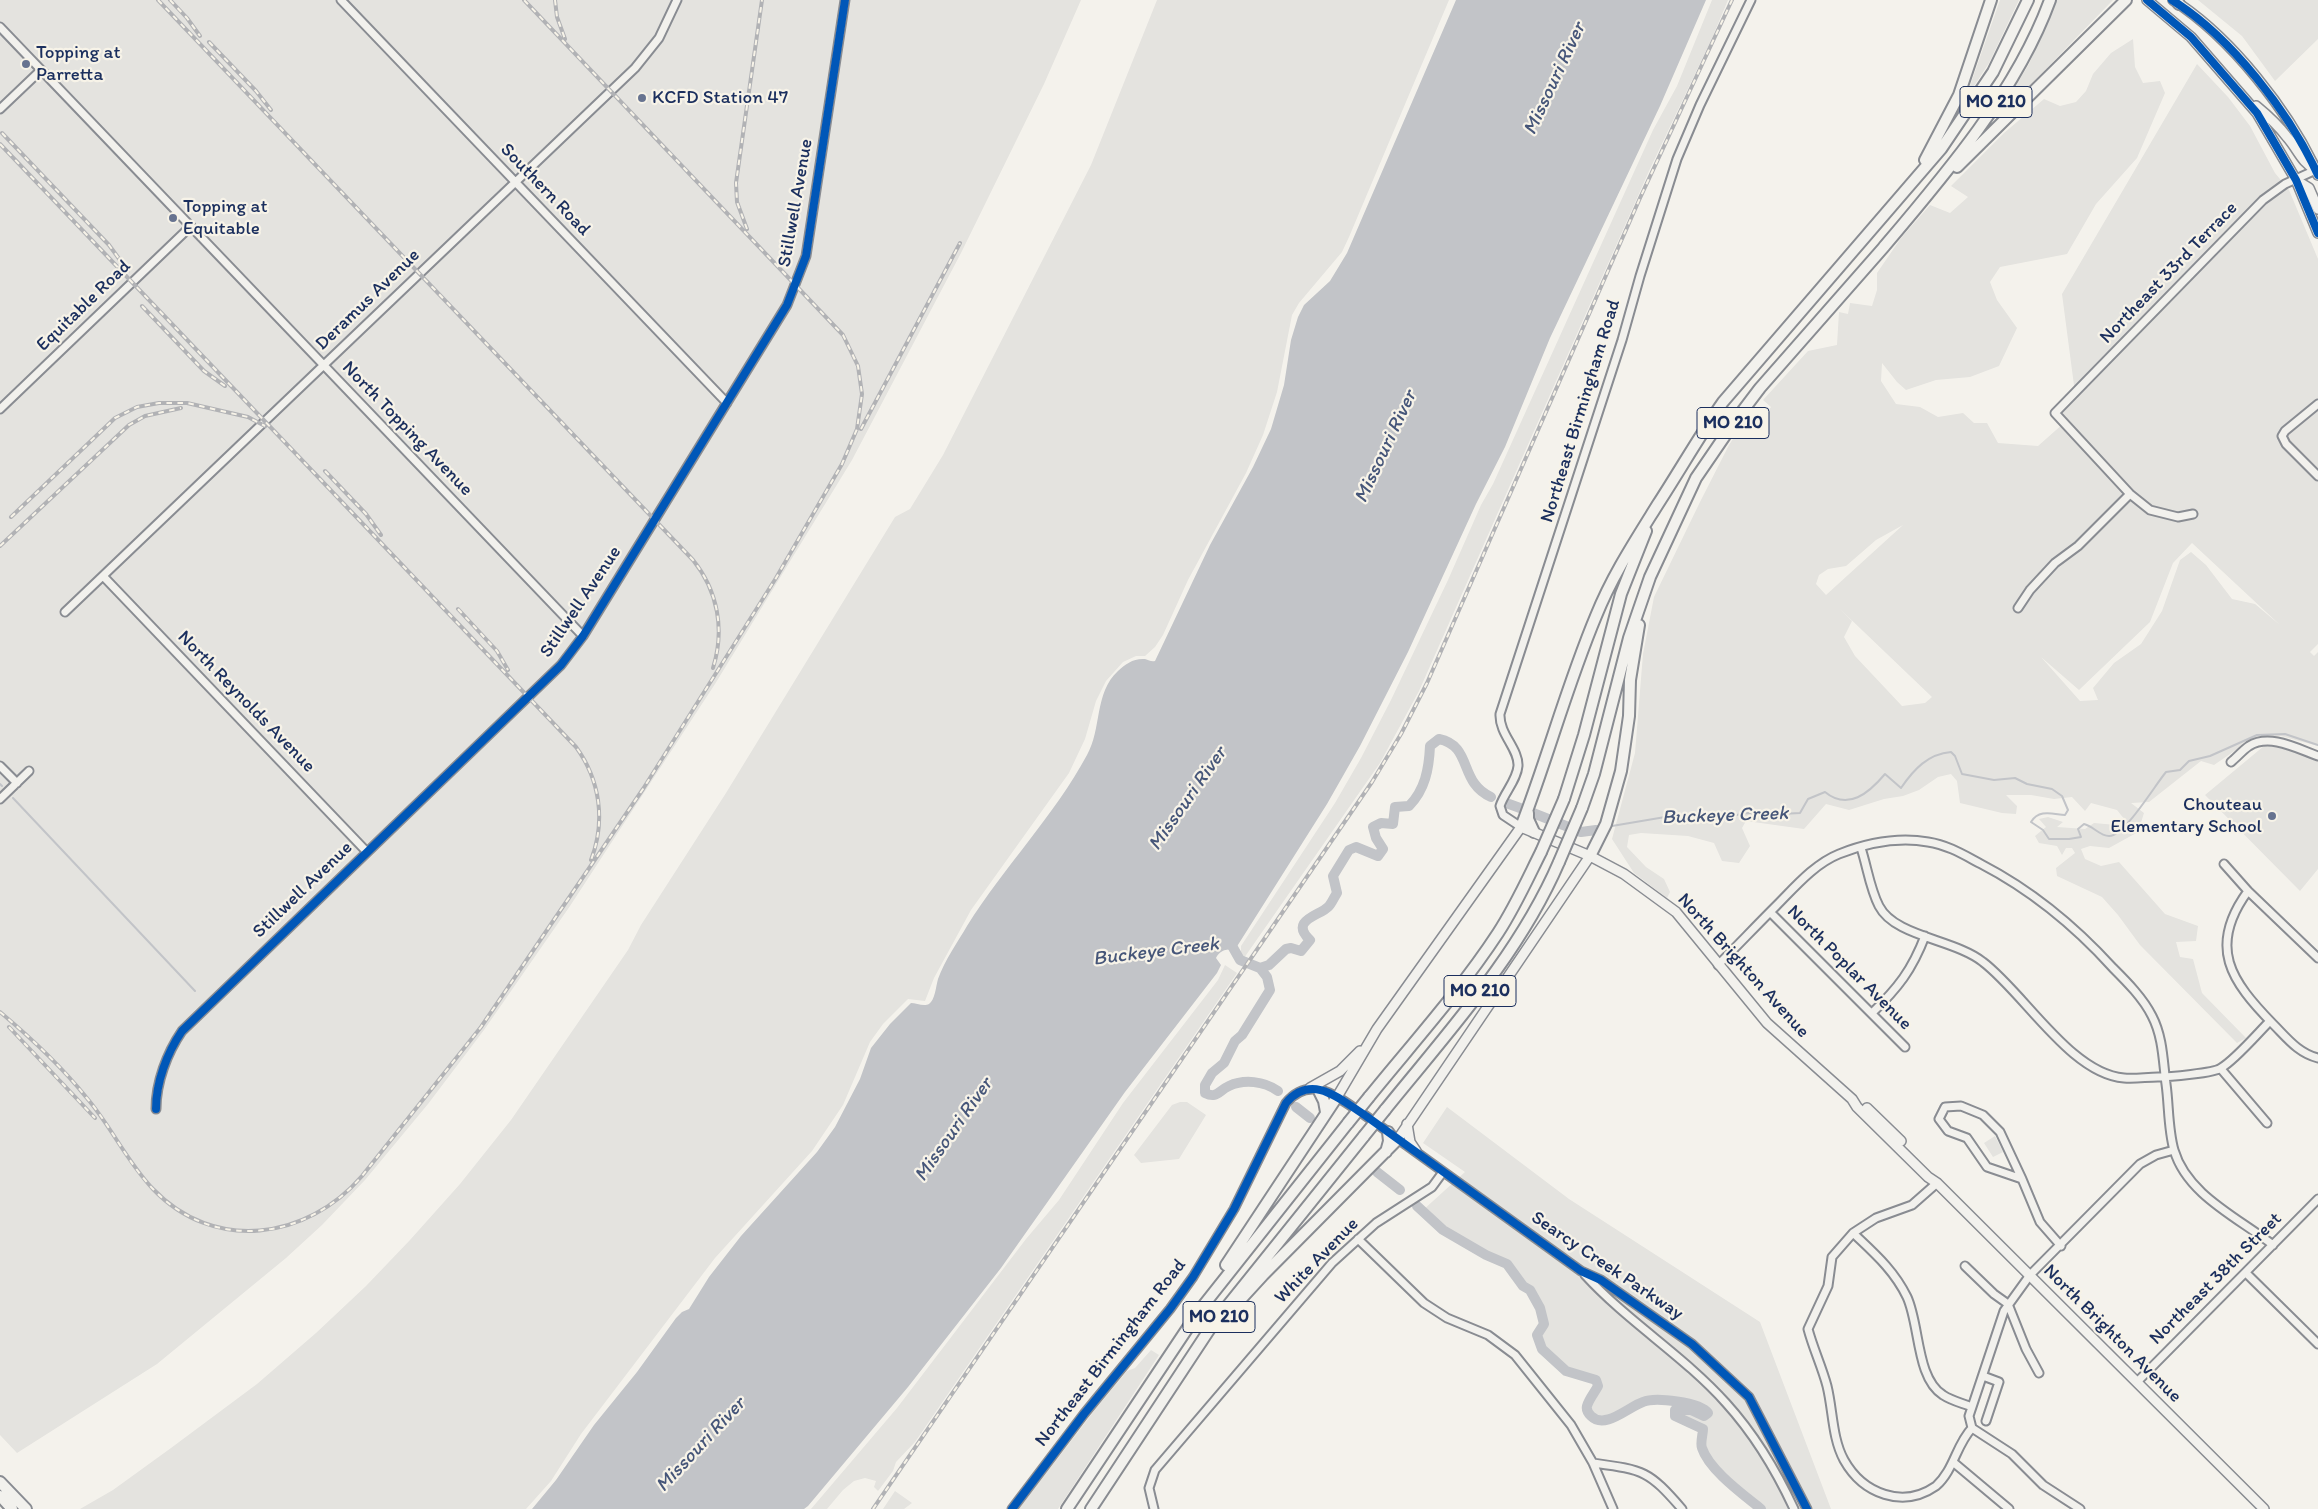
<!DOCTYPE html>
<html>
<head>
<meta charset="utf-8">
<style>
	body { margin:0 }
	canvas { display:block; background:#f4f2ec }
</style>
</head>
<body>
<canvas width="2318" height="1509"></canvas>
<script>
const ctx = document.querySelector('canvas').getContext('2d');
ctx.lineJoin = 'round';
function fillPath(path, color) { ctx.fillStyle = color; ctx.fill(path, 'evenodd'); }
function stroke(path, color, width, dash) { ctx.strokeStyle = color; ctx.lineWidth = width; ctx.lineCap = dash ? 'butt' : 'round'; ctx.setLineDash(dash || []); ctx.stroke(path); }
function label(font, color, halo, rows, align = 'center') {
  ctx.font = font + ' Itim,sans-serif'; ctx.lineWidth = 4.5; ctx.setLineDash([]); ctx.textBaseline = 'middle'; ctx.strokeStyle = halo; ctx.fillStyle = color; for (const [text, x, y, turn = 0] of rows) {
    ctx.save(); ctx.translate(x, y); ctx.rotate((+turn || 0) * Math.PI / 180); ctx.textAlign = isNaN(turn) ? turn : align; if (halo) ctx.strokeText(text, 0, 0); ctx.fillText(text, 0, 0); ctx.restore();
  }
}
fillPath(new Path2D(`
	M0,0H1081L1044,84L961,253L852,460L715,684L570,906L484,1030L428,1104L365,1180L322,1225L286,1258L157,1364L17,1453L0,1435Z
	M1157,0H1449L1349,237L1342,252L1299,303L1292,315L1277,392L1263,435L1246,473L1188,580L1163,635L1155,647L1145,656H1136L1123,662L1106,681L1096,701L1085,739L1069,773L971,910L934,978L925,1001L908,999L883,1024L870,1042L843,1105L812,1151L715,1258L581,1434L551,1481L526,1509H80L113,1490L171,1448L257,1384L316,1333L366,1286L410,1240L460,1184L511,1120L628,950L641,925L726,793L895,517L910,509L943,455L1091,165Z
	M1712,0H1728L1712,38L1649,171L1419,691L1380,763L1244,958L1241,956V946L1335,803L1361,758L1391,700L1448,580L1481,505L1493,484L1653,130L1677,86Z
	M2000,0H2019L1989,63L1965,100Z
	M2057,0H2113L1994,122L2029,64Z
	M2198,0H2318V39L2275,81L2242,36Z
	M2133,39L2135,67L2143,83L2160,81L2165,93L2137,158L2096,204L2067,254L2000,267L1990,282L1997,300L2017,328L1999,366L1970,377L1936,380L1906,390L1897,382L1882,363L1881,381L1896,404L1920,407L1938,417L1963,413L1974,423H1987L1998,443L2038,446L2064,423L2055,413L2075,393L2062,294L2197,64L2228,97L2250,126L2275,173L2289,190L2318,259V644L2310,652L2314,656L2318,652V746L2281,736L2252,739L2214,765L2201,761L2149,802L2131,803L2144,813L2138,832L2109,848L2090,846L2081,849L2085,859L2101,866L2119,862L2165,914L2198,926L2196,941L2176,942L2180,957L2193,959L2202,993L2246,1038L2237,1043L2140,945L2118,915L2102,897L2057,876L2056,868L2075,853L2072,848H2066L2062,855L2057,846L2039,843L2035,836L2046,827L2039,819L2048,817L2063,822L2057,827L2085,829L2094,823L2116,825L2125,820L2117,810L2091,803L2085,811L2072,797L2054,799L2031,795H2006L2017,806L2016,814L2002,813L1960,803L1957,781L1951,774L1938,777L1919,790L1903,796L1884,799L1849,810L1826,804L1804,829L1746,821L1742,828L1750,846L1739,863L1722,861L1714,843L1688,836L1641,833L1629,835L1627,847L1646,867L1664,879L1670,892L1667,898L1634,873L1612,839L1635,753L1643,654L1654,597L1700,502L1729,445L1744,422L1759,423L1771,407L1763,400L1808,351L1837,345L1839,312L1848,314L1850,303L1872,306L1877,290V273L1901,238L1930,205L1950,213L1968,197L1951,186L2004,133L2044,99L2060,106L2076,102L2086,91L2093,74L2111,53ZM1903,525L1826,595L1816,584L1819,575L1828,569L1846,566L1876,540ZM2192,543L2280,625L2255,604L2232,599L2206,565L2191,552L2180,560L2162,611L2141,644L2114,663L2093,688L2098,700L2080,701L2041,657L2079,690L2150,622L2173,563ZM1840,609L1932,697L1925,703L1902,706L1855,656L1844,637L1852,621Z
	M2270,741L2318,757V869L2300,891L2205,795Z
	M1225,965L1237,973L915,1442L896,1462L893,1471L878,1491L874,1487L876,1481L865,1478L854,1481L843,1490L827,1509H811L897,1408L1026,1239L1059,1200L1123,1103L1218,980Z
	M1180,1102H1187L1206,1115L1179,1159L1141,1163L1134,1155L1172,1105Z
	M1447,1107L1569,1199L1760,1322L1831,1509H1761L1758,1507L1722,1475L1708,1459L1701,1447L1703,1429L1675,1416V1410L1685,1409L1704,1416L1708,1413L1705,1409L1687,1403L1660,1400L1644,1402L1604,1421L1594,1419L1587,1411L1586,1407L1598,1386L1596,1380L1566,1371L1542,1349L1537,1335L1544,1324L1540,1308L1530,1290L1523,1286L1507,1264L1486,1255L1443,1230L1422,1211L1465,1172L1423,1143Z
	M1995,1136L2003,1152L1993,1157L1984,1143Z
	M1151,1350L1159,1355L1058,1509H1019L1094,1411L1127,1371L1135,1368Z
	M895,1491L912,1503L904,1509H883Z`), '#e4e3df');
fillPath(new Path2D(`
	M1456,0H1706L1660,106L1550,338L1505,447L1476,504L1408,652L1360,746L1327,804L1236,948C1229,951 1222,947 1216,958L1221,965L1217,973L1125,1092L1001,1268L908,1387L808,1506L804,1509H532L556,1480L594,1425L637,1372L676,1318L682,1312L689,1309L709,1277L741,1236L817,1152L835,1127L860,1079L871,1048L890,1024L911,1003C916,1003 924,1007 929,1004C935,1000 936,986 938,979C945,960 957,943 967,926C1004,867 1054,816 1087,755C1102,729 1094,693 1118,671C1125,664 1134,658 1145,659C1149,660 1151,662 1155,661L1210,545L1253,467L1271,429L1284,385L1291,340L1298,317L1304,305L1330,281L1347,253Z`), '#c2c4c8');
stroke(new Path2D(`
	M0,784L2,786
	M13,798L195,991
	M1612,826L1677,815L1694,819L1708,820L1748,813L1761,815L1800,813L1808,799L1825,792C1848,811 1869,793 1885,774L1901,788C1914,769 1928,754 1951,752L1955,756L1962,774L1994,780L2015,778L2027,784L2052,789L2062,796L2068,810L2065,815C2052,814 2039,809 2031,822L2043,830L2049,839H2069L2081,837L2078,829L2084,824C2093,826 2100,836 2109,836C2124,837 2155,785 2166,772L2180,770L2189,761L2210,756L2257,735L2285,734L2318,745`), '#c2c4c8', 2);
stroke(new Path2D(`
	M1509,804L1520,808
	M1533,813L1581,832L1596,830
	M1225,943L1231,944L1240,960L1260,968L1269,965L1286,949L1291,948L1301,951L1310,940C1289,920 1319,916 1328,907C1332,903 1334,897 1337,893L1333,876L1349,850L1356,847L1378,856L1383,849L1376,838L1373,827L1381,823L1393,824L1395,807L1409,806C1425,790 1429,769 1430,746L1439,739C1473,746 1458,782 1491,797
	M1260,968L1267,977L1270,990L1242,1035L1235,1041L1224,1063L1212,1073L1205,1085V1093C1217,1099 1218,1091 1229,1086C1244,1079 1264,1081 1278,1091
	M1296,1107L1310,1118
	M1377,1172L1400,1190
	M1417,1206L1443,1230L1486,1255L1507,1264L1523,1286L1530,1290L1540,1308L1544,1324L1537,1335L1542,1349L1566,1371L1596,1380L1598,1386C1595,1392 1589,1399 1587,1406C1586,1410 1588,1413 1591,1416C1605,1430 1628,1407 1643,1402C1655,1397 1700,1402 1708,1413L1704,1416L1691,1410H1675V1416L1703,1429C1703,1434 1700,1443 1702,1448C1709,1470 1744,1495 1761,1509`), '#c2c4c8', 10);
const minor = new Path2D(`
	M341,0L727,403
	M0,27L583,636
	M0,109L41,70
	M2318,404L2285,431L2282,436L2286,444L2318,476
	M0,409L191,226
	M2193,514L2178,517L2150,510L2130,494L2055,413L2263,200L2285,184L2318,169
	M103,576L366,851
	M2018,608L2030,590L2055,563L2078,546L2130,494
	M65,612L635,68L659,38L677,0
	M2231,762C2237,757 2243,750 2249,746C2270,733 2298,749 2318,756
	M0,766L17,783
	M0,799L29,771
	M1521,827L1503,815L1500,806C1504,793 1517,780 1518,766C1519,749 1499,734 1500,714L1622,340L1640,276L1677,159L1700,105L1751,0
	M1861,848C1867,866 1870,889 1879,906C1895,937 1954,939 1983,962C2024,993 2071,1074 2124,1078C2135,1079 2147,1077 2158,1077C2168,1077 2215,1073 2221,1068C2235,1060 2258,1033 2270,1021
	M2224,864L2248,891L2318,958
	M2248,891C2207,947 2231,981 2273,1024C2287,1038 2298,1053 2318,1058
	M1770,912L1905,1047
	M1718,965C1737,946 1756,926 1776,906C1794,888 1814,864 1839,854C1867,843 1899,837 1928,842C1948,845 1964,855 1981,864C2033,891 2074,925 2113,968C2127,982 2143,998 2152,1016C2163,1037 2163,1061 2166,1084C2169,1105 2168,1129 2174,1150C2187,1195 2239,1218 2273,1245
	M1872,1013C1898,988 1912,970 1925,936
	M2221,1069L2267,1123
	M1961,1106L1983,1115L2000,1132L2022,1179L1987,1167L1967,1138L1948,1131L1939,1119L1945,1107Z
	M156,1109C156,1082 167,1053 182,1031L561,665L583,636L787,305L806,256L845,0
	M2022,1179L2040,1222L2061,1246
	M1937,1183L1912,1205L1876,1218L1853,1233L1832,1257L1828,1286L1808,1329C1813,1348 1822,1367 1827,1386C1833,1410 1832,1438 1844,1460C1863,1494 1903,1509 1936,1486C1954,1470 1956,1445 1972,1428L1969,1416L2004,1311L2030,1275L2140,1164L2156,1155L2174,1150
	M1853,1233C1874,1253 1894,1270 1907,1297C1920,1325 1916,1378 1943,1395C1952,1401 1962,1403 1972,1407
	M1358,1239L1424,1303L1447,1318L1488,1335L1515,1355L1571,1425L1593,1463L1613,1509
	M1965,1266L1994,1294L2008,1304L2026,1349L2039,1373
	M2246,1273L2318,1344
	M1585,1275C1628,1322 1684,1356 1726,1403C1755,1435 1776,1470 1794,1509
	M1983,1376L1999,1382L1986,1421
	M2137,1382L2318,1199
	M1972,1428L2012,1454L2043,1485L2080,1509
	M1953,1462L2009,1509
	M1593,1463C1644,1470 1648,1470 1682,1509
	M1012,1509L1084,1414L1170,1309L1193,1277L1234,1209L1286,1103C1312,1072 1341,1100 1366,1116L1581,1271L1601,1280L1692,1344L1749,1397L1807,1509
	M1154,1509L1149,1488L1155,1470L1332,1263L1376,1223L1432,1187L1443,1172`);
const major = new Path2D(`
	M2147,0L2191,37L2257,113L2296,180L2318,233
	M2173,0C2231,37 2290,112 2318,175
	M2256,106C2267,115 2278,125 2287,137C2298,149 2301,162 2316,170
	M2296,180L2309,188L2318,209
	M1310,1088L1340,1071L1360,1051
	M1337,1097L1377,1029L1521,827L1590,856L1624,874L1676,912L1767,1023L1852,1099L1857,1107L1928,1177L1937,1183L2264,1509
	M1867,1108L1901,1141
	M1407,1124L1410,1142L1416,1151
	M1398,1139L1590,856`);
const highway = new Path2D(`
	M2176,0L2179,4
	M1925,160L1959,95L1991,0
	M1957,167L2126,0
	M1564,799L1584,735L1621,594L1646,531
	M1582,808L1594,774L1629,638L1650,577L1696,478L1735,421L1760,388C1801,341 1842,294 1883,248C1945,175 2017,91 2050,0
	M1528,813V819L1534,832
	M1521,827C1548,757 1567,685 1596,616C1612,576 1635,541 1658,504C1680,470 1700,435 1723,402L1941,149L1993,72L2028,0
	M1590,856L1606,824L1621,771L1629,716L1630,680L1639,625
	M1318,1089L1324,1101L1326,1112
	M1369,1097C1412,1044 1460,991 1498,933C1515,907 1527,880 1541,852
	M1385,1110C1448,1032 1519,955 1559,862
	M1386,1152L1389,1141L1388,1132
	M1226,1265L1337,1097
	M1230,1311L1263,1275L1398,1139
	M0,1482L26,1509
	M0,1496L12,1509
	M1067,1509L1199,1311L1348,1123
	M1091,1509L1213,1324L1364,1136`);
stroke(minor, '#898c92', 11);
stroke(major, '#898c92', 12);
stroke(highway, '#898c92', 14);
stroke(minor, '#f2f1ed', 7);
stroke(major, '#f2f1ed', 9);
stroke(highway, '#f2f1ed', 10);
const rail = new Path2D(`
	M158,0L693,560C718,591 725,630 713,668
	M170,0L187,18L200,36
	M555,0L557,17L565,39
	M209,42L256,91L271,110
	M2,133L109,245L128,271
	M0,144L576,747C600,780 606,821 591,860
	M747,229L737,202L736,183L762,0
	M142,306L204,371L225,386
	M861,429L960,243
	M325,471L366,514L381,535
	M11,517L115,418L137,407L159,403H187L248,417L265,426
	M0,546L129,425L145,416L181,408
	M458,609L497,651L508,670
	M0,1012C31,1038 61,1066 86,1097C111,1126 127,1162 153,1189C214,1253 307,1240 362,1176L481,1027L643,789L776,578L842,464L857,429L862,394L858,366L843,335L524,0
	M9,1027L95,1118
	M873,1509L1372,782L1401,734L1427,683L1640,198L1732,0`);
stroke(rail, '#b1b2b5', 4);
stroke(rail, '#f7f3e8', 2, [5.5]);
const highwayBridge = new Path2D(`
	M1541,852L1564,799
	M1559,862L1582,808
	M1348,1123L1369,1097
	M1364,1136L1385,1110`);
stroke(highwayBridge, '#898c92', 14, []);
stroke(highwayBridge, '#f2f1ed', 10);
stroke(new Path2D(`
	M2147,0L2191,37L2257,113L2296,180L2318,233
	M2172,0C2231,37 2289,112 2318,175
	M156,1109C156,1082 167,1053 182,1031L561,665L583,636L787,305L806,256L845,0
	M1012,1509L1084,1414L1170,1309L1193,1277L1234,1209L1286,1103C1312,1072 1341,1100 1366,1116L1581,1271L1601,1280L1692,1344L1749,1397L1807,1509`), '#0057b8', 8);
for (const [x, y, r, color] of [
	[26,64,5,"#677390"],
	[642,98,5,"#677390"],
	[173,218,5,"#677390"],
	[2272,816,5,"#677390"]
]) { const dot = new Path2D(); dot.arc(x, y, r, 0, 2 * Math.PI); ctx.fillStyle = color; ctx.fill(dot); stroke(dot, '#f7f3e8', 2); }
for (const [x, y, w] of [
	[1996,102,72],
	[1733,423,72],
	[1480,991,72],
	[1219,1317,72]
]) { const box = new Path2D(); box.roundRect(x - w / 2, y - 15.5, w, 31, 4); ctx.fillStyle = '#f7f3e8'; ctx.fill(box); stroke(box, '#1b2f5e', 1); }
label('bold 18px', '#1b2f5e', null, [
	["MO 210",1996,102],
	["MO 210",1733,423],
	["MO 210",1480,991],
	["MO 210",1219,1317]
]);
label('19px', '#1b2f5e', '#f7f3e8', [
	["Topping at",36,53],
	["Parretta",36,75],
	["KCFD Station 47",652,98],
	["Topping at",183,207],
	["Equitable",183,229],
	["Chouteau",2262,805,"right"],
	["Elementary School",2262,827,"right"]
], 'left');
label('19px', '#1b2f5e', '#f7f3e8', [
	["Southern Road",545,190,46],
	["Stillwell Avenue",796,203,-80],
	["Northeast 33rd Terrace",2169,273,-46],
	["Deramus Avenue",368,300,-44],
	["Equitable Road",84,306,-44],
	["Northeast Birmingham Road",1581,411,-73],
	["North Topping Avenue",407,429,46],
	["Stillwell Avenue",581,602,-56],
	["North Reynolds Avenue",246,702,46],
	["Stillwell Avenue",303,890,-44],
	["North Brighton Avenue",1743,966,48],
	["North Poplar Avenue",1849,968,45],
	["White Avenue",1317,1261,-46],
	["Searcy Creek Parkway",1607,1266,34],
	["Northeast 38th Street",2216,1279,-45],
	["North Brighton Avenue",2112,1334,45],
	["Northeast Birmingham Road",1111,1353,-52]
]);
label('italic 20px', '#465679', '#f7f3e8', [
	["Missouri River",1555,79,-65],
	["Missouri River",1386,447,-65],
	["Missouri River",1188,799,-55],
	["Buckeye Creek",1725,816,-2],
	["Buckeye Creek",1156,952,-7],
	["Missouri River",954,1130,-55],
	["Missouri River",701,1445,-47]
]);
</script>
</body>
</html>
